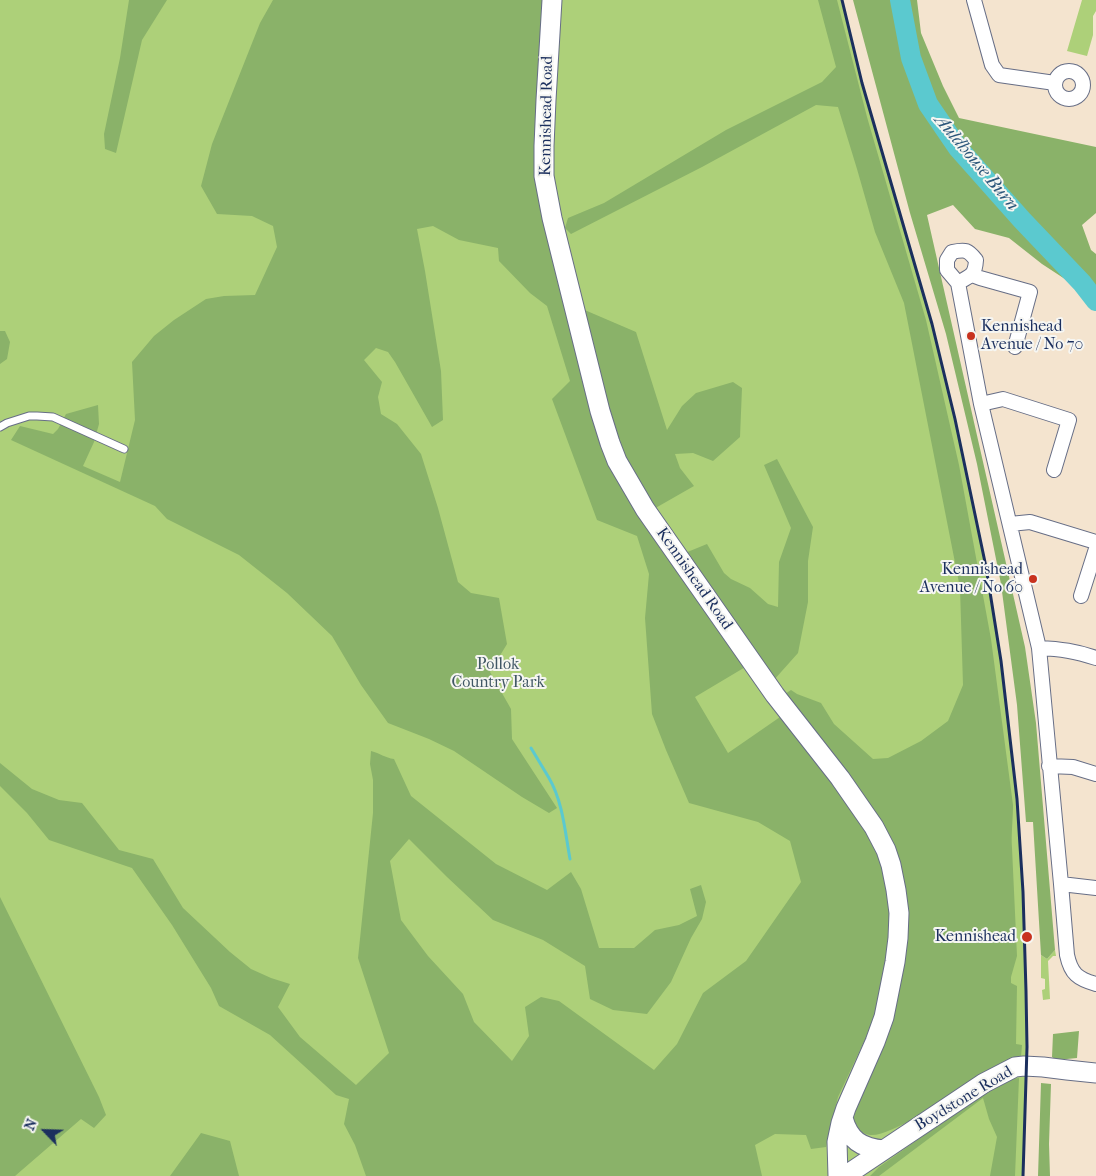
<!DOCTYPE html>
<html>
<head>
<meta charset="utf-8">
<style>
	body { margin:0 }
	#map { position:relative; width:1096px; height:1176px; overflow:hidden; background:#f4e4cf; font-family:"IM FELL French Canon",serif }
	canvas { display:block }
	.north { position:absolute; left:20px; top:1106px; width:50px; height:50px; -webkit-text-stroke:4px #f6f6f2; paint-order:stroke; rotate:294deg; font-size:14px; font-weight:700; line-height:20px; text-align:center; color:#1b2f5e }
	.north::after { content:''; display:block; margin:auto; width:18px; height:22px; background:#1b2f5e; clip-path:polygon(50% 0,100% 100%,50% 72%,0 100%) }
</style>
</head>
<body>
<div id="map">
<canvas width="1096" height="1176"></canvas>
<div class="north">N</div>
</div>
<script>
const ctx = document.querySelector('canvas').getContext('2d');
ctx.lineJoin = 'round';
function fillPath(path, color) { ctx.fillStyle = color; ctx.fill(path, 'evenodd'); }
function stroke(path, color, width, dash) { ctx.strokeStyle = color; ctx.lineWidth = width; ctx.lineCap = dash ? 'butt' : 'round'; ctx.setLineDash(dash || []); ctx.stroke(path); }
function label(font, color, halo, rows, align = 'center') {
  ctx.font = font + ' "IM FELL French Canon",serif'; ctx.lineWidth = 4; ctx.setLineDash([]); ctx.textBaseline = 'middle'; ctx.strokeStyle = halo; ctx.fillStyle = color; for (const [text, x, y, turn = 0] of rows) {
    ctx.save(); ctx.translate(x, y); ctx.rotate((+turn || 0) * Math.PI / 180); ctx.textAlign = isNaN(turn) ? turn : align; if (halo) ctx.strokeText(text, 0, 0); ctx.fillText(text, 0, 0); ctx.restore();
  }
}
fillPath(new Path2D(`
	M0,0H842L862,83L932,324L955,419L986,567L1001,661L1017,799L1023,892L1026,991L1027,1047L1023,1176H0Z
	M1082,0H1096V11L1093,16V35L1087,56L1067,51Z
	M1055,950L1056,956H1053L1048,961L1050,999L1043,1000L1042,990L1045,989V979L1041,978V955L1047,959Z`), '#add079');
fillPath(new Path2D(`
	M129,0H167L142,40L116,153L105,149L104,134L120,58Z
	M273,0H546L538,172L599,436L747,666L695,697L728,753L783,715L874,842L887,883L891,923L888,962L875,1018L838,1097L826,1147L811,1149L806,1135L775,1134L755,1145L762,1176H366L355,1145L344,1124L349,1099L336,1095L270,1035L219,1006L211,988L172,925L132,868L49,840L27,813L0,786V763L32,789L59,800L82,803L119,850L153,859L183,908L230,952L251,969L271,978L290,984L278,1007L300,1037L356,1085L389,1053L358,958L373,813V780L370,764L371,751C380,753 385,758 394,759L411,796L496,864L547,890L571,872L581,889L599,948H634L655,930L679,925L697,916L690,889L701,885L706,902L702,919L691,938L671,982L647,1014L613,1010L590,999L585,966L543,940L493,920L447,877L409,839L390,861L401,920L428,956L463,994L474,1022L512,1061L529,1036L525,1007L541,997L559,1001L654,1070L677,1044L703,993L746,961L801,882L790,841L758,822L689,803L666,750L652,714L645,618L649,574L637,536L597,520L552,399L570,381L547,306L530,293L499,261L498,248L459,240L433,226L417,229L425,271L441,371L443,420L432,427L395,362L388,352L376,348L364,360L382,382L378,397L381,414L397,424L421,454L438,508L458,582L471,593L499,598L507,644L490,672L511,709L512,739L557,808L549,813L522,797L454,751L429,739L388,723L361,685L332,636L287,593L239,555L167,519L155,506L11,440L20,426L53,434L58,429L66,414L98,405L99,424L94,442L83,466L120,482L135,420L132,362L154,336L174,320L206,299L224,296L255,295L277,247L273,226L252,216L217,214L201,186L212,144L260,23Z
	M818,0H837L867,117L926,320L959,465L991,639L1013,805C1013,820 1011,834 1012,848L1017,956L1011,977V983L1017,986L1016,1044L1022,1045L1021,1057C1003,1067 984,1076 966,1086C946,1098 891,1137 870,1135C861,1134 857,1127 853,1121L906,916L903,874L890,840L785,694L791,690L797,694L821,703L834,724L873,759L888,758L921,741L948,721L963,685L960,588L904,303L875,232L857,169L838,107L816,105L702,167L571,234L565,228L568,218L604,203L726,130L822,82L836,67Z
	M853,0H895L917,99L932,122L1001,206L1059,263L1093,303L1071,283L1042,264L1009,238L975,229L953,205L927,215L1025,647L1036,723L1055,950L1047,959L1041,955L1033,822H1026L1017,705L1001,584L977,464L946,334L910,213Z
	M905,0H917L921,33L943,86L959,118L1096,147V213L1082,225L1091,250L1096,254V293L1036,225L978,160L948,123L924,78Z
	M580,308L636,332L667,430L682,406L696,393L733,382L742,388L740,437L713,461L693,453L675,454L680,468L694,486L652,510L615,443Z
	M0,331H5L10,342L7,359L0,364Z
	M777,459L813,527L808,561V602L798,653L773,681L685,553L707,544L724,573L731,579L750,588L768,604L778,607L779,562L791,528L764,465Z
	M0,897L99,1097L106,1115L94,1128L81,1119L15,1176H0Z
	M1079,1031L1077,1058L1057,1060L1052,1057L1053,1034Z
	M1019,1078L1015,1176H990L997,1137L989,1119L983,1098L879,1176H870L879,1167L997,1084L1011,1079Z
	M1041,1083L1051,1084L1049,1144L1050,1176H1038Z
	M201,1133L230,1141L239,1176H170Z`), '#8ab269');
stroke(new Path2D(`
	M531,748C537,758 543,768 549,778C563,802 565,832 570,859`), '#5bc9cf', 3);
stroke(new Path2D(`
	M900,0L911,58L928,104L958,148L1022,220L1082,283L1096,301`), '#5bc9cf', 20);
const lane = new Path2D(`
	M0,427L7,423L29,416H37L53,417L124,449`);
const street = new Path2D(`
	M974,0L992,65L999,75L1055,83
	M1055 85a14 14 0 1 1 28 0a14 14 0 1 1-28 0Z
	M972,275L980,278L1030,292L1015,347
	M958,283C971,275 975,276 976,260C968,250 966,249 952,252L947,260V270L958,283L981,404L1039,648L1061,884L1067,955C1071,974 1078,979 1096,984
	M981,404L1003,399L1069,420L1054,470
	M1010,524L1030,522L1096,542
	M1081,596L1096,549
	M1039,648C1061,649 1075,651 1096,658
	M1049,766L1073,767L1096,774
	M1061,884L1096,888`);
const secondary = new Path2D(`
	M552,0L546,100L544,146V176L552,218L600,411L610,443L617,461L645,509L775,695L840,778L874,827L886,850L891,865L896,890L899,913L898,938L895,962L884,1017L875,1042L846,1108L841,1123L837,1142L838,1176
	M843,1118C849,1140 861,1148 884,1150
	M845,1176L984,1083L1015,1067L1024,1066L1043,1067L1067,1070L1096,1073`);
stroke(lane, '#676e86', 9);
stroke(street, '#676e86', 16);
stroke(secondary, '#676e86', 21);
stroke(lane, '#fff', 7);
stroke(street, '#fff', 14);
stroke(secondary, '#fff', 19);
stroke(new Path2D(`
	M842,0L862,83L932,324L955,419L986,567L1001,661L1017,799L1023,892L1026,991L1027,1047L1023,1176`), '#1b2f5e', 3);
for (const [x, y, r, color] of [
	[971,336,5,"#c8321e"],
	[1033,579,5,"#c8321e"],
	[1027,937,6,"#c8321e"]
]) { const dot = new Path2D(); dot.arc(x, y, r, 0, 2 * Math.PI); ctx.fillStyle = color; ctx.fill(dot); stroke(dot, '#f6f6f2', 2); }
label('16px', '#1b2f5e', '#f6f6f2', [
	["Kennishead Road",547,116,-89],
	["Kennishead Road",694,579,55],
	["Boydstone Road",964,1099,-31]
]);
label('16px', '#1b2f5e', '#f6f6f2', [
	["Kennishead",981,327,"left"],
	["Avenue / No 70",981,345,"left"],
	["Kennishead",1023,570],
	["Avenue / No 60",1023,588],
	["Kennishead",1016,937]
], 'right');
label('16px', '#405765', '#f6f6f2', [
	["Pollok",498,665],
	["Country Park",498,683]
]);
label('italic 18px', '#2b567a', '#f6f6f2', [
	["Auldhouse Burn",976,163,50]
]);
</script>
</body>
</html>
